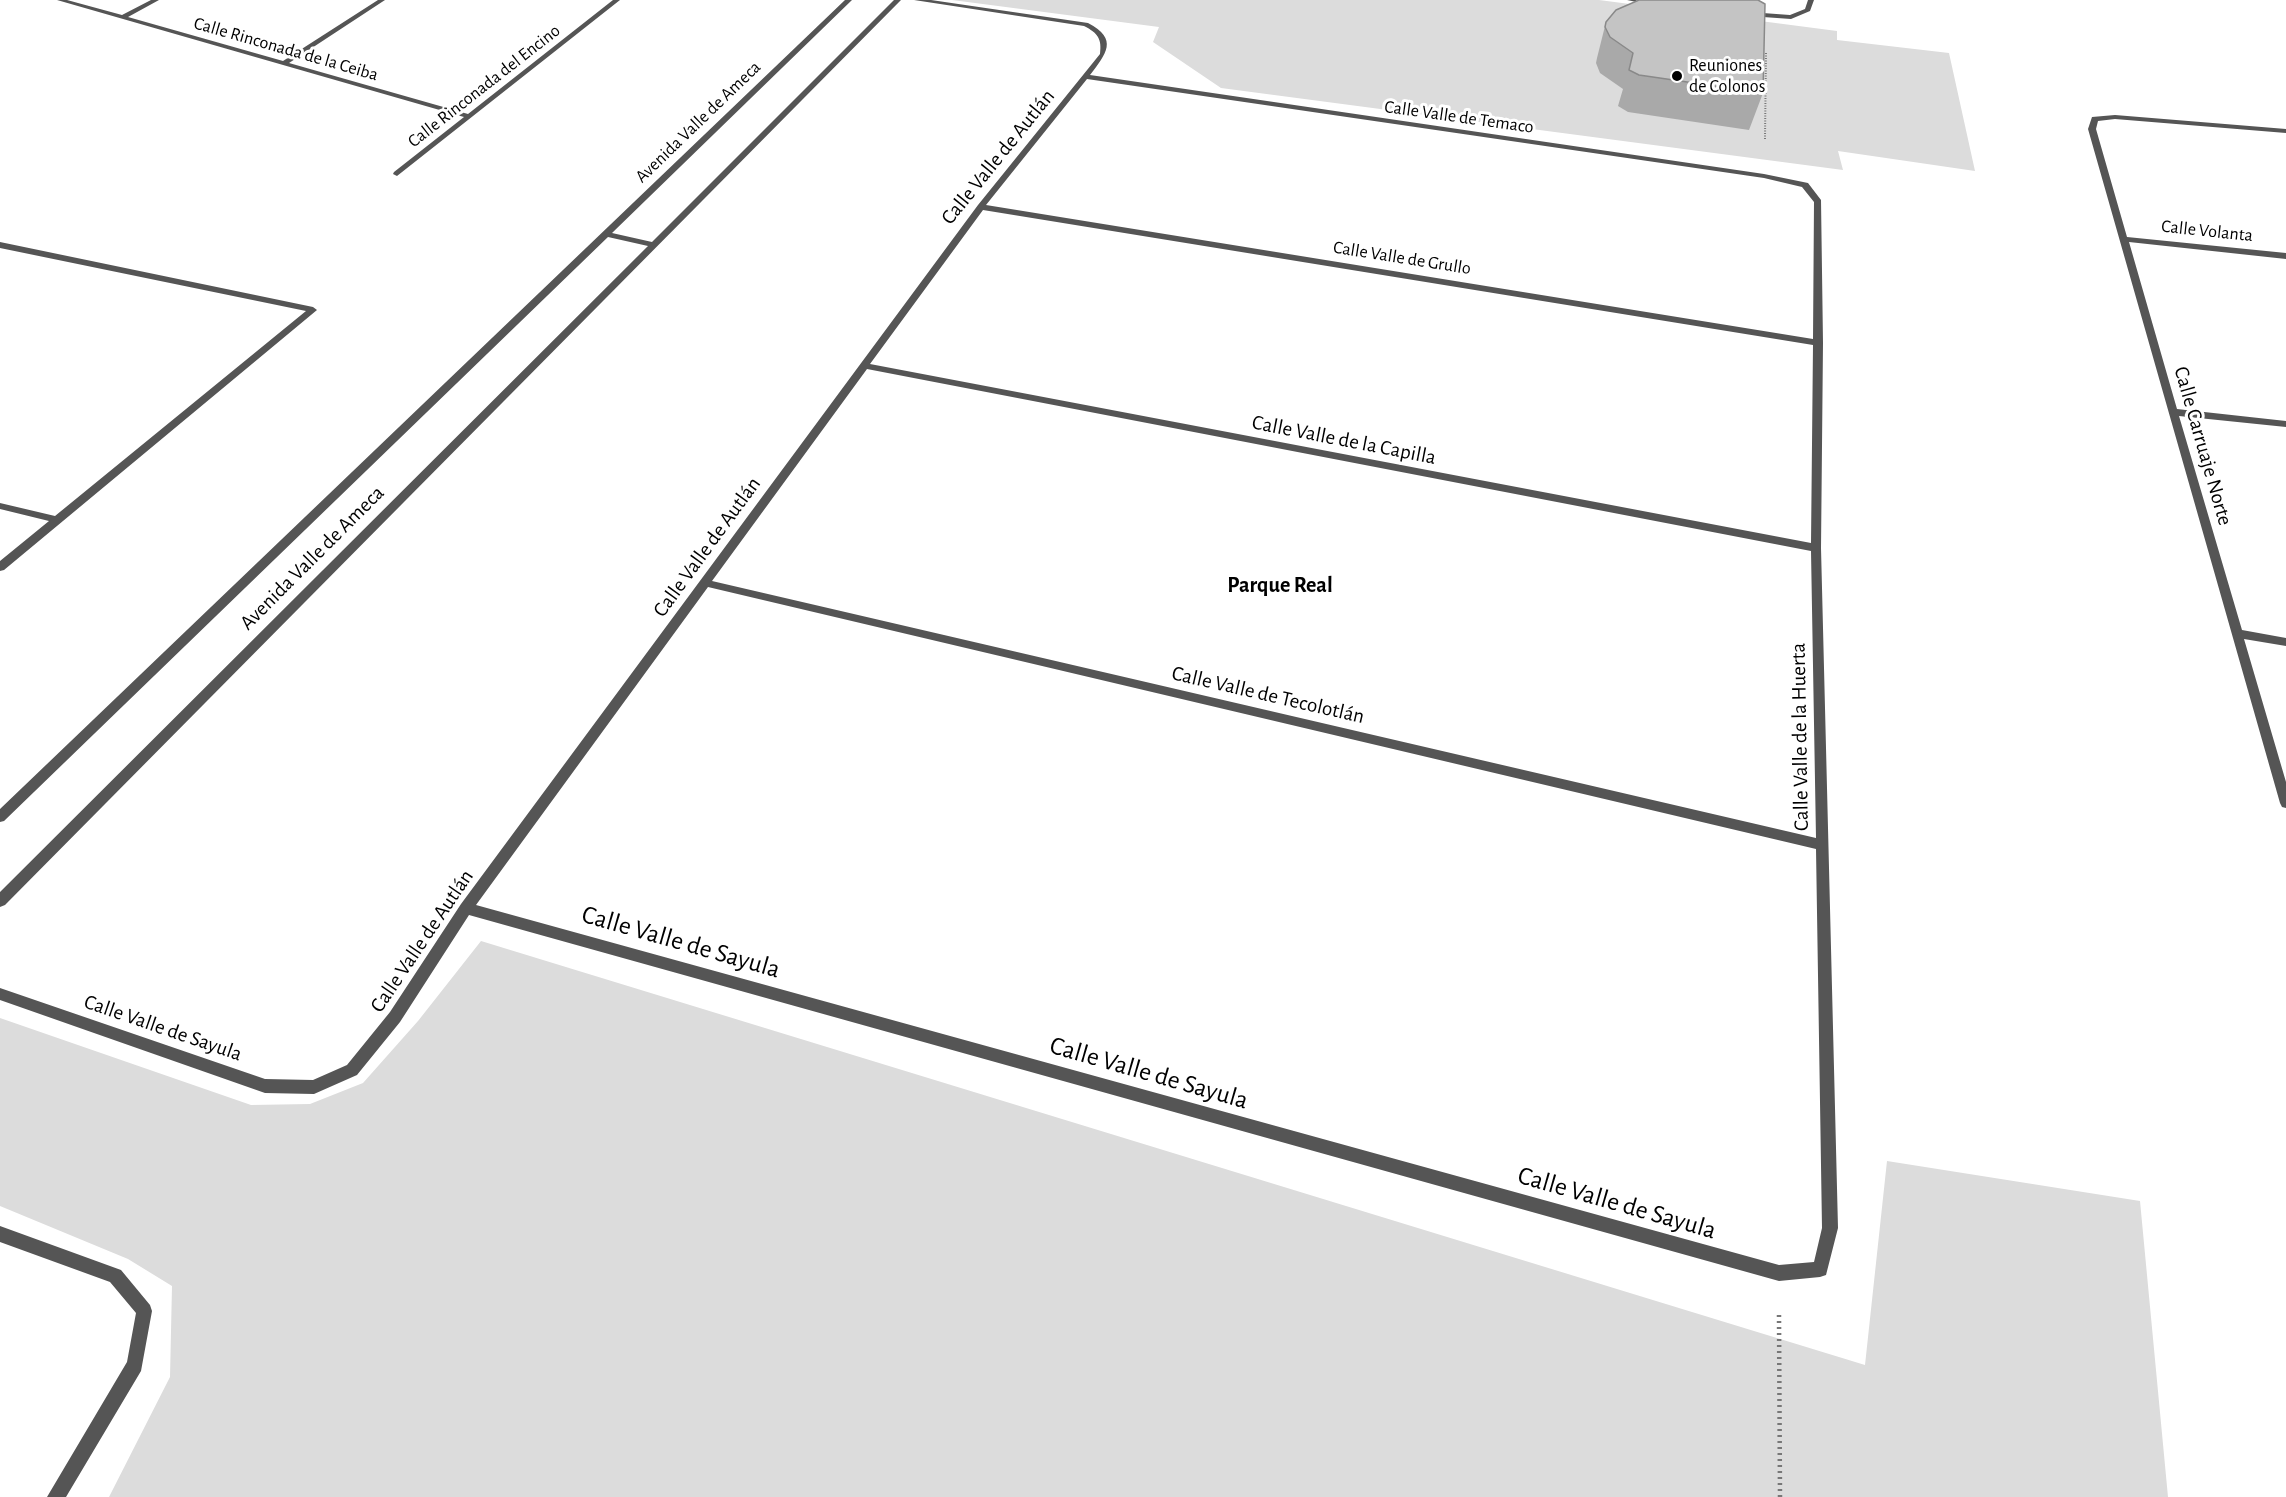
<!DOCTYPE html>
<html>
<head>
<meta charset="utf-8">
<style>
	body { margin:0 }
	canvas { display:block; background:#fff }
</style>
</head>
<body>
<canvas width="2286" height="1497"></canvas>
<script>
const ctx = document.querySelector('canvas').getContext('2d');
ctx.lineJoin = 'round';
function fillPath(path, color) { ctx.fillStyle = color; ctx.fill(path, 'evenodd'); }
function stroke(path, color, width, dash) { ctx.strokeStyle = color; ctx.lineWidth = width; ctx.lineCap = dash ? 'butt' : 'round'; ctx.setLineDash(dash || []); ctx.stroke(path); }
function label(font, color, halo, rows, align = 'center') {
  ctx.font = font + ' "Alegreya Sans",sans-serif'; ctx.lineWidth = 6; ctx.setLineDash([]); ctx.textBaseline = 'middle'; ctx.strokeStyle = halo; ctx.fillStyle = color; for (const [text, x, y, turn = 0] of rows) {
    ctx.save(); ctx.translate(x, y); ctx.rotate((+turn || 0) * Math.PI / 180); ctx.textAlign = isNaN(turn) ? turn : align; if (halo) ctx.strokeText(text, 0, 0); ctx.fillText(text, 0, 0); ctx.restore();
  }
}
fillPath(new Path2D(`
	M952,0H1599L1837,31V40L1949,53L1975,171L1838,151L1843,170L1221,88L1153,42L1159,27Z
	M481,941L1865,1365L1887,1161L2140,1201L2168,1497H109L170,1377L172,1286L128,1259L0,1206V1018L251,1105L310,1104L363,1083L418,1021Z`), '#dcdcdc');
stroke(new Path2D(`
	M1765,139L1766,53`), '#777', 2, [1, 1.5]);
stroke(new Path2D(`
	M1779,1315L1780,1497`), '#777', 4.5, [2, 4]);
fillPath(new Path2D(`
	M57,0H67L122,15L151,0H159L128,17L283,61L378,0H385L289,63L468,114L613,0H620L397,176L393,174L394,172L464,117Z
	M845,0H852L612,233L652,242L894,0H901L5,905L0,907V892L648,246L608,237L4,821L0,822V809Z
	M914,0H931L1088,23C1119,39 1106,54 1090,75L1764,174L1808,183L1821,200L1823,343L1821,548L1838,1228L1826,1275L1820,1277L1779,1281L469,915L400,1022L357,1075L314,1094L265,1093L0,1000V988L265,1079L313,1080L347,1065L390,1012L461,904L978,205L1100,54C1102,39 1098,33 1084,26ZM1087,79L1764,178L1802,187L1814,202L1813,339L986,205ZM983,210L1813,345L1811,543L870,364ZM867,369L1811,551L1816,838L712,581ZM708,587L1816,849L1822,1228L1814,1262L1779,1265L476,905Z
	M1627,0H1644L1654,3L1651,5Z
	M1808,0H1814L1810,11L1791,19L1749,16L1746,14L1749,12L1790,15L1805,9Z
	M2115,115L2286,129V133L2115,119L2098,121L2096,129L2127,237L2286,253V259L2129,242L2177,409L2286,421V427L2179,416L2242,630L2286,638V646L2244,639L2286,782V808L2282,807L2280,803L2088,129L2092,117Z
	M0,242L313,307L317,310L4,570L0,571V561L49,521L0,509V503L55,516L306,311L0,248Z
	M0,1226L121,1270L150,1305L152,1311L141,1371L66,1497H47L127,1362L136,1313L110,1282L0,1242Z`), '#555');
fillPath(new Path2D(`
	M1636,0H1758L1763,93L1749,130L1628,112L1618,106L1623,89L1600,73L1596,63L1597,58L1606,22L1636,2Z`), '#a9a9a9');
const building = new Path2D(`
	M1639,0H1758L1765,4L1763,93L1639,75L1629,70L1633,53L1610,37L1605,27L1606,22L1616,10Z`);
fillPath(building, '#c4c4c4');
stroke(building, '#898989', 1.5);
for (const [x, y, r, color] of [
	[1677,76,6,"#000"]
]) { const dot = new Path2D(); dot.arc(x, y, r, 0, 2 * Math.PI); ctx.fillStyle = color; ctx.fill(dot); stroke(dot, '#fff', 2); }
label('18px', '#000', '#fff', [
	["Calle Rinconada de la Ceiba",286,49,16],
	["Calle Rinconada del Encino",484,86,-38],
	["Calle Valle de Temaco",1459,117,8],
	["Avenida Valle de Ameca",698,122,-44],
	["Calle Volanta",2207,231,6],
	["Calle Valle de Grullo",1402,258,9]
]);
label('18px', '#000', '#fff', [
	["Reuniones",1689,66],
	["de Colonos",1689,87]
], 'left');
label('21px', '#000', '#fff', [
	["Calle Valle de Autlán",998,157,-51],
	["Calle Valle de la Capilla",1344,440,11],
	["Calle Carruaje Norte",2203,446,74],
	["Calle Valle de Autlán",707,547,-54],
	["Avenida Valle de Ameca",312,558,-45],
	["Calle Valle de Tecolotlán",1268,695,13],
	["Calle Valle de la Huerta",1800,737,-91],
	["Calle Valle de Autlán",422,941,-56],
	["Calle Valle de Sayula",163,1028,19]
]);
label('bold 22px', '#000', '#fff', [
	["Parque Real",1280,585]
]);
label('26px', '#000', '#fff', [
	["Calle Valle de Sayula",681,942,16],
	["Calle Valle de Sayula",1149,1073,16],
	["Calle Valle de Sayula",1617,1203,16]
]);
</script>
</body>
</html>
